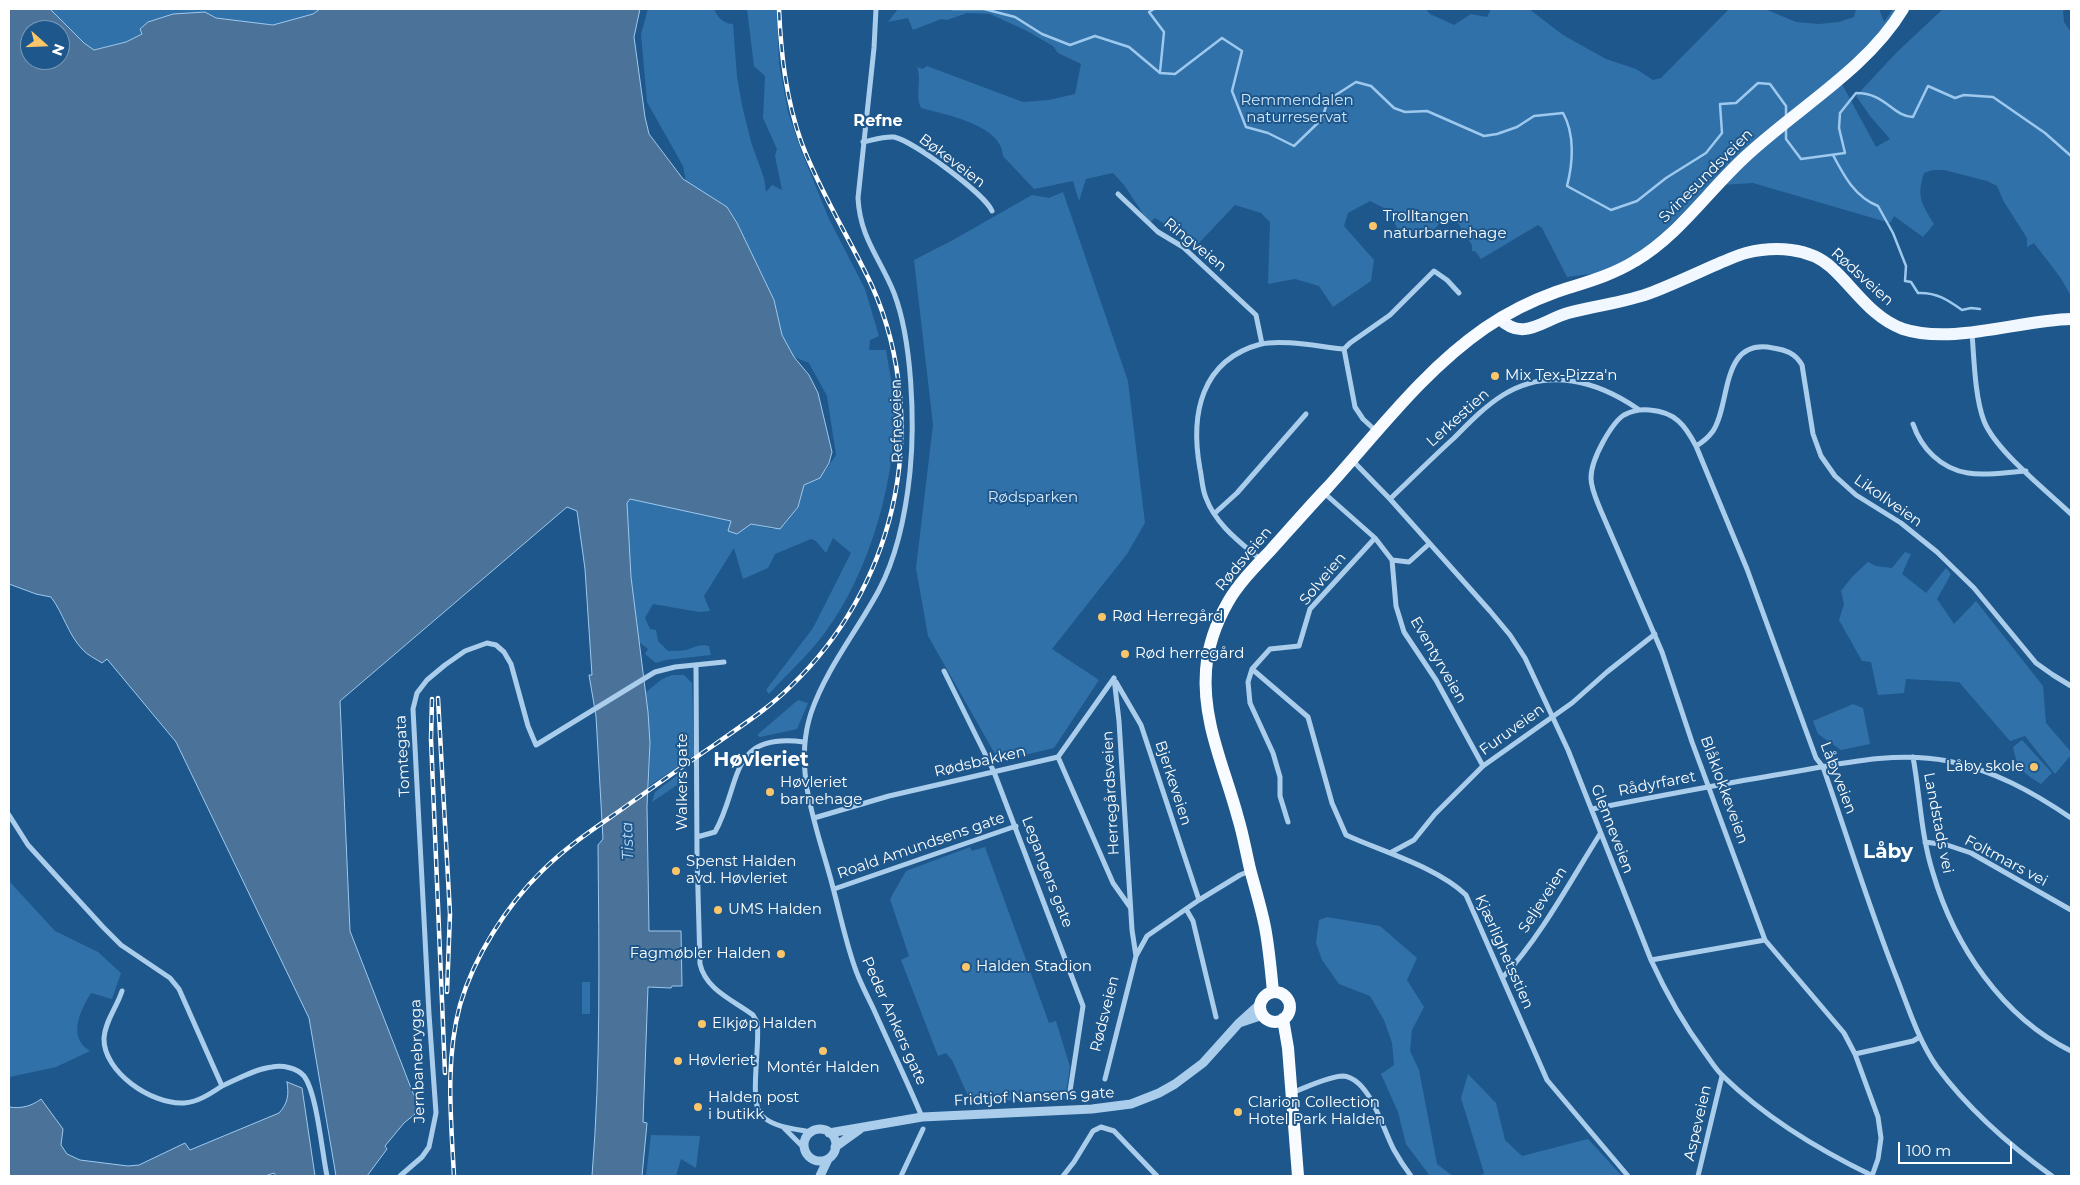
<!DOCTYPE html>
<html>
<head>
<meta charset="utf-8">
<style>
	body { margin:0 }
	#map { position:relative; width:2080px; height:1185px; overflow:hidden; background:#1e578b; font-family:Montserrat,sans-serif }
	canvas { display:block }
	.frame { position:absolute; inset:0; border:10px solid #fff; pointer-events:none }
	.north { position:absolute; left:20px; top:20px; width:50px; height:50px; box-sizing:border-box; background:#1e578b; border:1px solid #789ab9; border-radius:50%; rotate:110deg; font-size:14px; font-weight:700; line-height:20px; text-align:center; color:#fff }
	.north::after { content:''; display:block; margin:auto; width:18px; height:22px; background:#fbc569; clip-path:polygon(50% 0,100% 100%,50% 72%,0 100%) }
	.scale { position:absolute; left:1898px; top:1142px; width:114px; height:22px; box-sizing:border-box; border:2px solid #fff; border-top:0; padding-left:6px; font-size:15px; line-height:18px; white-space:nowrap; color:#fff; -webkit-text-stroke:4px #1e578b; paint-order:stroke }
</style>
</head>
<body>
<div id="map">
<canvas width="2080" height="1185"></canvas>
<div class="frame"></div>
<div class="north">N</div>
<div class="scale">100 m</div>
</div>
<script>
const ctx = document.querySelector('canvas').getContext('2d');
ctx.lineJoin = 'round';
function fillPath(path, color) { ctx.fillStyle = color; ctx.fill(path, 'evenodd'); }
function stroke(path, color, width, dash) { ctx.strokeStyle = color; ctx.lineWidth = width; ctx.lineCap = dash ? 'butt' : 'round'; ctx.setLineDash(dash || []); ctx.stroke(path); }
function label(font, color, halo, rows, align = 'center') {
  ctx.font = font + ' Montserrat,sans-serif'; ctx.lineWidth = 4; ctx.setLineDash([]); ctx.textBaseline = 'middle'; ctx.strokeStyle = halo; ctx.fillStyle = color; for (const [text, x, y, turn = 0] of rows) {
    ctx.save(); ctx.translate(x, y); ctx.rotate((+turn || 0) * Math.PI / 180); ctx.textAlign = isNaN(turn) ? turn : align; if (halo) ctx.strokeText(text, 0, 0); ctx.fillText(text, 0, 0); ctx.restore();
  }
}
fillPath(new Path2D(`
	M50,9H320L313,14L273,25L216,18L205,12L142,32V34L126,42L93,50L84,43Z
	M648,9H714C717,17 724,24 733,24L737,77L742,105L751,142L764,178L766,192L772,185L782,190L775,156L777,149L763,118L765,76L754,66L747,9H777L779,63L788,112L801,150L829,219L865,289L879,336L870,340L869,350H886C889,371 895,393 895,414C894,490 865,586 816,644C801,662 784,677 769,694L766,690L813,628L851,553L833,538L826,553L816,541L811,539L775,554L768,568L743,579L734,548L704,596L710,611L699,612L653,604L645,618L650,629L656,630L658,641L668,651C674,651 684,651 689,649C697,646 701,644 709,646L711,655L666,660L656,663L645,654L648,649L639,642L631,577L627,503L630,499L731,521L728,531L751,524L772,529L784,525L798,507L804,485L820,478L836,455L827,396L809,363L794,357L782,335L774,300L737,223L727,207L686,182L683,166L647,102L641,34Z
	M898,9H1426L1430,14L1454,25L1471,14L1487,17L1491,9H1529L1563,35L1606,59L1636,69L1653,80L1661,78L1729,9H1765L1796,22L1819,24L1839,22L1854,17L1856,9H1879L1884,22L1893,9H1899L1885,30L1837,75L1876,147L1890,139L1870,116L1856,96L1897,52L1943,9H2063L2064,22L2071,32V296L2060,277L2034,243L2027,247V238L2004,202L1997,186L1987,181L1944,170H1933L1924,173C1916,197 1922,204 1934,224L1923,237L1894,216L1890,223L1753,183L1721,185L1677,219L1653,243L1627,260L1598,273L1567,277L1542,228L1538,225L1481,259L1475,251H1472V245L1456,220L1439,224L1432,231L1425,228L1401,234L1386,209L1370,201L1348,213L1344,226L1374,260L1371,281L1333,307L1319,286L1295,279L1268,284L1270,222L1261,213L1235,205L1198,244L1155,218L1149,223L1124,185L1113,173L1086,179L1079,201L1073,181L1034,189L1003,156C1003,125 943,114 921,108C915,95 922,79 917,67L923,69L927,66L1023,102L1049,100L1075,94L1081,64L1058,53L1053,46L1027,31L990,14L967,13L947,20L941,19L913,30L908,18L888,22Z
	M1063,192L1128,381L1145,523L1127,554L1052,649L1099,680L1054,748L999,761L928,636L916,568L933,425L914,260L953,240L1032,195L1049,198Z
	M1905,552L1911,554L1902,574L1926,593L1946,568L1951,574L1937,599L1954,624L1976,601L2043,686L2046,723L2071,752V755L2055,774L2025,736L2010,741L1959,682L1906,679L1904,693L1878,695L1871,662L1862,661L1839,620L1844,604L1841,591L1852,577L1868,562L1876,566L1892,568Z
	M672,675H684L692,683L694,756L649,786L650,743L645,693L662,679Z
	M798,700L808,703L797,729L760,737L757,735Z
	M1853,704L1863,708L1870,744L1841,750L1818,734L1813,721Z
	M2022,740L2052,773L2041,784C2023,773 2017,768 2013,747Z
	M686,769L687,776L683,781L652,802L655,792Z
	M970,847L972,851L985,847L1049,1023L1056,1021L1070,1067L1065,1099L976,1101L969,1098L952,1060L946,1053L938,1056L901,960L909,956L890,899L906,871Z
	M9,881L55,931L98,952L121,973L112,999L91,993C80,1011 67,1037 90,1051L56,1067L10,1077L9,1076Z
	M1327,917L1380,926L1417,958L1407,980L1424,1007L1412,1030L1410,1051L1419,1070L1437,1164L1453,1176H1430L1406,1144L1398,1112L1381,1074L1394,1065L1392,1043L1384,1020L1370,996L1339,984L1322,960L1316,943L1319,920Z
	M582,982H590V1014H582Z
	M1468,1074L1496,1103L1505,1140L1522,1156L1588,1139L1622,1176H1480L1484,1173L1461,1098Z
	M651,1135L700,1136L696,1168L681,1159L676,1176H646Z`), '#3171a9');
const water = new Path2D(`
	M9,9H50L84,43L94,50L126,42L142,34L140,29L148,22L173,14L205,12L216,18L273,25L313,14L320,9H640L634,37L645,117L649,134L683,179L727,207L737,223L774,300L782,335L794,357L809,375L818,393L832,452L829,463L820,478L804,485L798,507L780,529L751,524L737,534L728,531L731,521L630,499L627,503L631,577L648,712L650,743L647,806L649,931H681L682,986H672L671,988L648,987L643,1122L647,1123L642,1176H592C601,1066 599,955 598,845L603,839L596,716L589,675H592L585,569L577,511L567,507L340,701L350,931L418,1106L415,1114L404,1123L385,1146L387,1149L367,1176H336L309,1018L176,742L107,659L102,663C96,659 87,655 82,649C68,634 63,613 51,597L36,594L9,584ZM30,30H60V60H30Z
	M287,1082L302,1088L315,1176H276L274,1173L265,1176H9V1107C21,1109 32,1106 41,1099L63,1129L61,1145L67,1154L80,1160L128,1166L139,1165L185,1143L190,1150L279,1113C288,1103 289,1095 287,1082Z`);
fillPath(water, '#4b7399');
stroke(water, '#9ec9ee', 1);
stroke(new Path2D(`
	M952,9H984L1015,17L1042,34L1070,45L1095,36L1129,47L1160,73L1175,74L1222,38L1242,51L1232,91L1246,127L1268,133L1294,146L1322,119L1328,100L1356,82L1371,86L1394,108L1405,112L1427,111L1484,136L1497,134L1517,127L1534,116L1563,113C1575,134 1573,163 1567,186L1611,210L1637,201L1666,178L1706,153L1722,133L1720,104L1736,103L1758,83L1770,84L1786,106V118
	M1154,9L1149,12L1164,32L1160,72
	M1786,128V139L1801,159L1845,153L1839,128L1840,113L1856,93C1886,93 1892,116 1913,117L1928,86L1955,98L1964,95L1993,97L2045,133L2071,156
	M1833,155C1844,176 1855,197 1878,206L1893,233L1906,266L1905,281L1911,282L1918,293C1936,292 1948,300 1962,310L1971,308L1980,309`), '#9ec9ee', 2.5);
stroke(new Path2D(`
	M876,9L874,48L858,198C860,238 880,258 894,293C912,340 915,421 910,472C906,511 898,554 879,590C857,631 826,669 811,713C794,765 813,817 827,866C837,899 843,933 854,965C859,981 867,995 874,1010C890,1046 907,1081 922,1117
	M863,142C873,140 884,136 894,137C913,141 985,194 992,211
	M1118,194L1158,232L1183,247L1256,315L1262,344
	M1972,333C1974,359 1975,398 1984,421C1995,450 2047,491 2071,514
	M1344,349L1350,343L1390,315L1434,271L1447,280L1459,293
	M1913,424C1921,448 1941,469 1968,473C1986,476 2007,472 2026,471
	M1696,446C1703,442 1708,438 1713,431C1731,404 1720,337 1773,348C1786,350 1795,353 1802,365L1813,434L1821,456L1835,476L1856,495L1901,523L1937,552L1974,588L2036,663L2053,675L2071,686
	M1352,460L1390,499L1490,611L1510,635L1525,658L1568,750L1651,960C1667,995 1682,1022 1705,1053C1711,1061 1716,1070 1724,1077C1767,1119 1819,1150 1873,1176
	M1323,492L1375,538L1392,560L1396,606L1404,632L1436,680L1483,766
	M1390,499C1411,479 1432,458 1454,438C1469,423 1484,407 1503,395C1548,367 1597,381 1638,409
	M1215,513L1237,493L1306,414
	M1261,560C1240,542 1216,525 1206,498C1202,489 1202,478 1200,469C1190,414 1201,360 1261,344C1283,339 1321,347 1344,349L1355,407L1363,419L1376,431
	M1392,560L1409,562L1429,544
	M696,665L697,855L700,964C706,990 733,1000 753,1015L757,1022C761,1042 748,1104 762,1116C775,1128 796,1129 812,1132
	M1252,669L1308,717L1332,803L1346,835C1383,852 1437,867 1466,895L1547,1080L1628,1176
	M944,671L994,772L1083,1006L1070,1091
	M1114,678L1119,721L1132,930L1136,956
	M1116,682L1141,725L1199,900
	M1058,757L1113,883L1130,907
	M1913,757C1920,795 1921,836 1933,873C1954,945 2002,1017 2071,1051
	M1592,809C1659,796 1726,783 1793,772C1844,763 1897,751 1948,761C1993,770 2033,792 2071,818
	M9,815L28,845L103,927L121,945L170,978L179,989L222,1086C238,1079 255,1069 272,1067C283,1065 297,1068 304,1076C317,1093 322,1153 327,1176
	M814,818L889,796L1058,757L1114,678
	M1288,822L1280,796V777L1273,753L1250,703L1248,682L1252,669L1270,649L1299,646L1310,609L1375,538
	M697,837L715,832C742,784 727,732 804,742
	M1925,842L1947,845L1971,853L2071,910
	M1390,853L1414,840L1435,814L1483,766L1572,703L1607,672L1655,634
	M834,889L1016,826
	M1186,909L1193,921L1216,1017
	M1651,960L1765,940
	M1503,977C1540,938 1571,880 1600,834
	M122,991C117,1007 105,1021 104,1038C103,1072 152,1105 184,1103C198,1102 210,1094 222,1086
	M1855,1054L1913,1041L1920,1037
	M1105,1079L1136,956L1147,936L1199,900L1240,875L1250,871
	M1291,1093C1305,1088 1329,1076 1343,1076C1370,1078 1383,1130 1394,1150C1399,1159 1405,1168 1411,1176
	M784,1128L804,1148
	M400,1176L422,1157L429,1147L436,1113L429,1014L413,709L417,693L427,680L445,665L465,651L487,643L496,645L504,652L511,664L528,726L536,745L655,672L675,667L724,662
	M901,1176L923,1129
	M1063,1176L1074,1162L1093,1131L1101,1127L1114,1131L1157,1176
	M1698,1176L1722,1076
	M1872,1176L1878,1159L1881,1138L1878,1117L1855,1054L1844,1033L1765,940L1692,742L1662,652L1601,511C1597,501 1591,489 1591,478C1591,465 1597,453 1603,442C1608,433 1616,420 1624,415C1633,410 1641,409 1650,410C1675,412 1685,425 1696,446L1747,569L1816,758L1823,767C1848,838 1870,911 1898,981C1909,1010 1919,1041 1937,1067C1969,1110 2009,1145 2052,1176`), '#aacdec', 5);
stroke(new Path2D(`
	M1239,1023L1261,1003
	M804 1145a16 16 0 1 1 32 0a16 16 0 1 1-32 0Z
	M829,1133L922,1117L1092,1109L1131,1104L1159,1093L1175,1084L1203,1063L1239,1023L1263,1015
	M835,1147L860,1129
	M820,1176L828,1159`), '#aacdec', 9);
stroke(new Path2D(`
	M1500,319C1523,342 1543,320 1568,313C1596,305 1625,303 1653,292C1676,283 1699,272 1722,262C1730,259 1738,255 1746,253C1774,246 1810,247 1832,268C1855,289 1872,318 1903,329C1952,345 2020,320 2071,319`), '#f0f7ff', 12);
stroke(new Path2D(`
	M1273,992C1271,970 1269,948 1265,927C1261,907 1255,888 1250,869C1246,852 1243,834 1238,818C1225,769 1202,722 1206,670C1208,646 1216,623 1228,602C1239,583 1255,567 1270,551C1289,530 1308,508 1328,487C1377,433 1424,370 1485,328C1507,313 1531,301 1556,292C1583,283 1611,276 1635,261C1679,235 1708,191 1745,157C1796,109 1867,69 1903,9
	M1260 1007a15 15 0 1 1 30 0a15 15 0 1 1-30 0Z
	M1283,1019L1288,1048L1298,1176`), '#f8fbff', 12);
const rail = new Path2D(`
	M438,698L450,914L447,992
	M432,699L431,739L445,1073
	M454,1176C451,1119 445,1060 460,1005C474,957 506,906 542,871C565,848 592,830 618,812C650,789 682,767 714,745C741,726 768,709 791,686C841,638 876,577 892,509C909,436 903,355 872,286C850,239 821,194 802,144C786,100 781,55 779,9`);
stroke(rail, '#fff', 4.5);
stroke(rail, '#1e578b', 2.5, [8]);
for (const [x, y, r, color] of [
	[1373,226,5,"#fbc569"],
	[1495,376,5,"#fbc569"],
	[1102,617,5,"#fbc569"],
	[1125,654,5,"#fbc569"],
	[2034,767,5,"#fbc569"],
	[770,792,5,"#fbc569"],
	[676,871,5,"#fbc569"],
	[718,910,5,"#fbc569"],
	[781,954,5,"#fbc569"],
	[966,967,5,"#fbc569"],
	[702,1024,5,"#fbc569"],
	[823,1051,5,"#fbc569"],
	[678,1061,5,"#fbc569"],
	[698,1107,5,"#fbc569"],
	[1238,1112,5,"#fbc569"]
]) { const dot = new Path2D(); dot.arc(x, y, r, 0, 2 * Math.PI); ctx.fillStyle = color; ctx.fill(dot); stroke(dot, '#1e578b', 2); }
label('15px', '#d0e6f9', '#1e578b', [
	["Remmendalen",1297,101],
	["naturreservat",1297,118],
	["Rødsparken",1033,498]
]);
label('15px', '#fff', '#1e578b', [
	["Bøkeveien",952,161,37],
	["Svinesundsveien",1706,176,-45],
	["Ringveien",1195,245,39],
	["Rødsveien",1862,277,42],
	["Lerkestien",1458,418,-42],
	["Refneveien",897,421,-91],
	["Likollveien",1888,501,35],
	["Rødsveien",1244,559,-50],
	["Solveien",1323,579,-50],
	["Eventyrveien",1438,660,60],
	["Furuveien",1512,730,-36],
	["Tomtegata",403,756,-93],
	["Rødsbakken",980,762,-13],
	["Låbyveien",1838,778,69],
	["Walkers gate",683,782,-90],
	["Bjerkeveien",1173,783,72],
	["Rådyrfaret",1657,784,-11],
	["Blåklokkeveien",1724,790,70],
	["Herregårdsveien",1111,793,-93],
	["Landstads vei",1938,823,79],
	["Glenneveien",1612,829,69],
	["Roald Amundsens gate",921,846,-19],
	["Foltmars vei",2006,861,28],
	["Legangers gate",1047,872,69],
	["Seljeveien",1543,900,-57],
	["Kjærlighetsstien",1504,952,66],
	["Rødsveien",1105,1014,-76],
	["Peder Ankers gate",894,1021,66],
	["Jernbanebrygga",418,1061,-92],
	["Fridtjof Nansens gate",1034,1097,-3],
	["Aspeveien",1698,1123,-77]
]);
label('15px', '#fff', '#1e578b', [
	["Trolltangen",1383,217],
	["naturbarnehage",1383,234],
	["Mix Tex-Pizza'n",1505,376],
	["Rød Herregård",1112,617],
	["Rød herregård",1135,654],
	["Låby skole",2024,767,"right"],
	["Høvleriet",780,783],
	["barnehage",780,800],
	["Spenst Halden",686,862],
	["avd. Høvleriet",686,879],
	["UMS Halden",728,910],
	["Fagmøbler Halden",771,954,"right"],
	["Halden Stadion",976,967],
	["Elkjøp Halden",712,1024],
	["Høvleriet",688,1061],
	["Montér Halden",823,1068,"center"],
	["Halden post",708,1098],
	["i butikk",708,1115],
	["Clarion Collection",1248,1103],
	["Hotel Park Halden",1248,1120]
], 'left');
label('bold 16px', '#fff', '#1e578b', [
	["Refne",878,121]
]);
label('italic 16px', '#b6d7f3', '#1e578b', [
	["Tista",628,841,-92]
]);
label('bold 20px', '#fff', '#1e578b', [
	["Høvleriet",761,760],
	["Låby",1888,852]
]);
</script>
</body>
</html>
